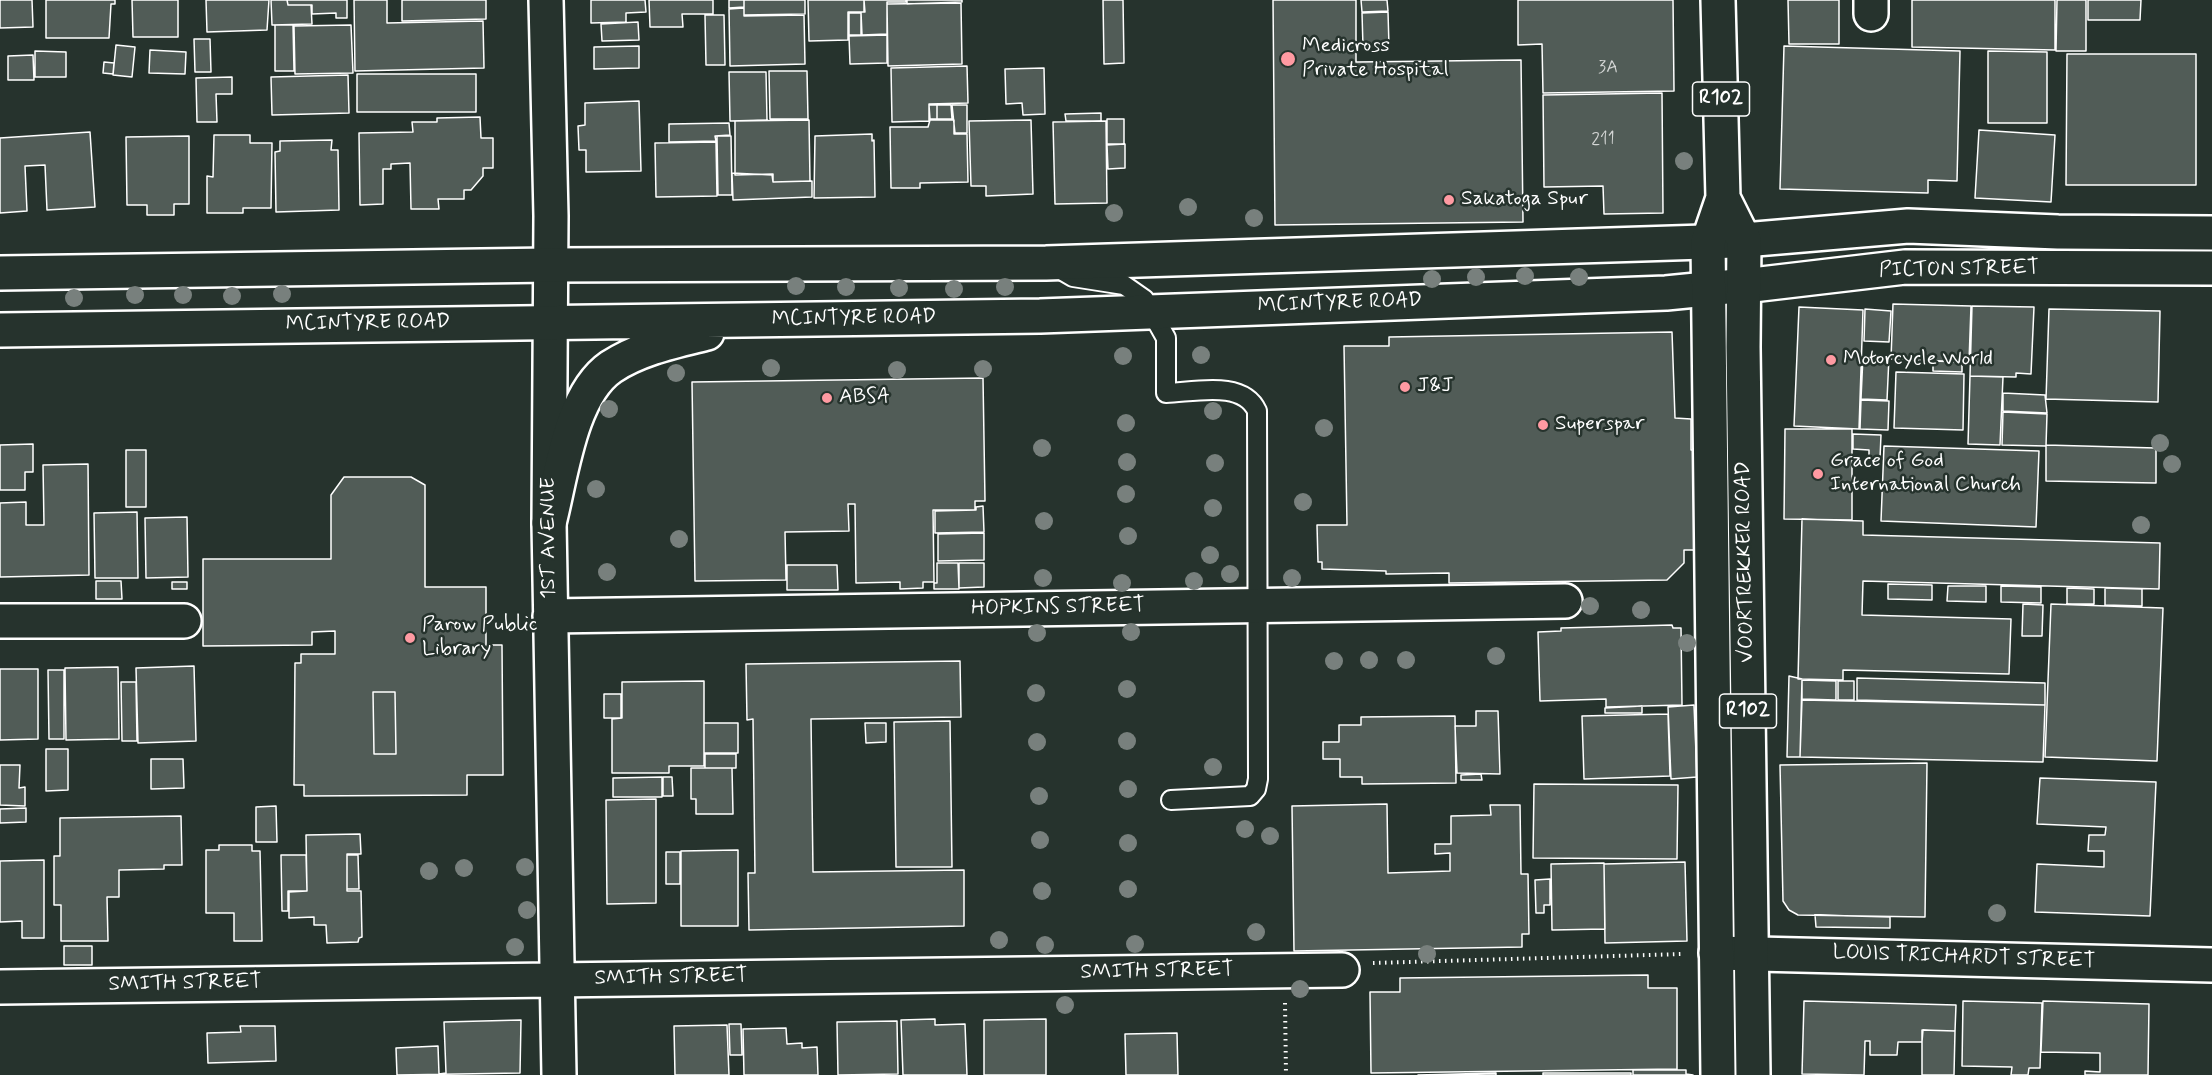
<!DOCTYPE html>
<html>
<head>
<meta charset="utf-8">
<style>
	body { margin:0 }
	canvas { display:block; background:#26332d }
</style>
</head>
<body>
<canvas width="2212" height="1075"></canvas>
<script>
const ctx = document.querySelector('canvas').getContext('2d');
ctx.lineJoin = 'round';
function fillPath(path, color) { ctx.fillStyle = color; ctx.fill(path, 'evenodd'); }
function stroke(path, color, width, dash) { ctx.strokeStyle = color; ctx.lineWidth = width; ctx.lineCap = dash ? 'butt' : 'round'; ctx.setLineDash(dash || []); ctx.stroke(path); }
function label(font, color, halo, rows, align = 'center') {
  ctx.font = font + ' Mynerve,sans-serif'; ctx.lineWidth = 5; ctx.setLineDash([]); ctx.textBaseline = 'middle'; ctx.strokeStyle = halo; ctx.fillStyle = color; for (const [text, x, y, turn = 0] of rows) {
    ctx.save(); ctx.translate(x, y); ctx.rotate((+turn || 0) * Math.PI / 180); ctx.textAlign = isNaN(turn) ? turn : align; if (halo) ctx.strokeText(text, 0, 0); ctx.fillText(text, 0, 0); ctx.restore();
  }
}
const building = new Path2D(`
	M0,0H32L33,27L0,28Z
	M46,0H115V4H111L109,38H46Z
	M132,0H178V37H133Z
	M206,0H269L267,30L207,32Z
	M271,0H287L288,5H311L312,24L272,25Z
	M287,0H347V18H336V13L312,14V5H288Z
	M354,0H387V23L483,21L484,68L355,71Z
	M402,0H486V19L402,21Z
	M591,0H645L646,12L626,13V22L591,23Z
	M649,0H713V14H682L683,27H650Z
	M729,0H744V7L729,8Z
	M744,0H805V14L744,15Z
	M808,0H864V12H848V40L809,41Z
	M864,0H906V2H887V34L862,35L861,12H865Z
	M907,0H962V2L907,4Z
	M1103,0H1123L1124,63L1104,64Z
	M1273,0H1356V62L1521,60L1523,222L1275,225Z
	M1361,0H1387L1388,11L1362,12Z
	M1518,0H1673L1674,91L1543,93L1542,44L1518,45Z
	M1788,0H1839V44H1789Z
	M1912,0H2055V50L1912,47Z
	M2057,0H2086V51H2056Z
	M2088,0H2141L2140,20H2088Z
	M961,3L962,64L888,66L887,4Z
	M744,8V16L804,15L805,64L730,66L729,9Z
	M1388,12L1389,46L1363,47L1362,13Z
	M849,13H861V35H849Z
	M705,15H724L725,65H706Z
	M638,22L639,40L602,41L601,24Z
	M275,25H293L294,71H275Z
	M351,25L353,73L295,74L294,26Z
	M887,35V63L850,64L849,36Z
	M194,39H210L211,72H195Z
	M116,45L135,47L132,77L113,75Z
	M639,46V68L594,69V47Z
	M1784,46L1960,51L1957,181L1928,180V193L1780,189Z
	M150,50L186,52L185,74L149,73Z
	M35,51L66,52V77H35Z
	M1988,51L2047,52V123H1988Z
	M2067,54H2196V185H2066Z
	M33,55L34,80H8V56Z
	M104,62L114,63L113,74L103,73Z
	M967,66L968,103L929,104V121L892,122L891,68Z
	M1044,68L1045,114L1023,115L1022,103L1006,104L1005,69Z
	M769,71H807L808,119H770Z
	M729,72H766L767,120L730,121Z
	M357,74H476V112H357Z
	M348,75L349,113L272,115L271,77Z
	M232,77V94H216L217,122H197L196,78Z
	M1662,93L1663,213L1604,214L1603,186L1544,187L1543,95Z
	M639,101L641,171L586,172V150H579L578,126L585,125V103Z
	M929,105H937V119H930Z
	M937,105H951L952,119H937Z
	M952,105H967V133H955Z
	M1101,113V121H1066L1065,114Z
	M480,117L481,138H493V168H483V176L471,190H464V199H438L439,209H411L410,163L391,164V169H383V204L360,205L359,133L413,132L412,122H437V118Z
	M1107,119H1124V144H1107Z
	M809,120L810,181L773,182V174L735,175V121Z
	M930,120H954V134H967L968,182L920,183V188H891L890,127H928Z
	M1031,120L1033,194L986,196V186H971L969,121Z
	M1106,121L1107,203L1055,204L1053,122Z
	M729,123L730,135L715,136L716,141L669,142V124Z
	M1979,130L2055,135L2051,202L1975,198Z
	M90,132L95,207L47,210L45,165L25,166L27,211L0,213V138Z
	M872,134V141L874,140L875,197L814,198L815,136Z
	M214,135H250V143H272L271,208H243V213H207V176L213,177Z
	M189,136V204H174V215H147V205H127L126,137Z
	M717,136H731L732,195H718Z
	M332,140L331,150H338L339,210L276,212L275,152L280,151V141Z
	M716,142L717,196L656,197L655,143Z
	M1125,144V168L1108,169L1107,145Z
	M732,173L772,175L773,182L812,181V197L733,200Z
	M1893,304L1971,306L1969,362L1891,359Z
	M1972,306L2034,307L2031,374L2016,373V377L1970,376Z
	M1799,307L1863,310L1859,429L1794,426Z
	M1865,309L1891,311L1889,342L1864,341Z
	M2049,309L2160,311L2158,402L2046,399Z
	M1672,332L1675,418L1691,419V450H1695L1697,550H1684V563L1667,580L1449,583V573L1386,574V571L1322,569V562H1318L1317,525H1347L1344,346H1389V337Z
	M1863,356L1889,357L1887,400L1861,399Z
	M1933,361L1962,362V372L1933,371Z
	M1896,372L1964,374L1963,430L1894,428Z
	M1970,376L2003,377L2000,445L1968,444Z
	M983,378L985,501H975V510H933L934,582H923V588L900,589V582L856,583L855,504H848L849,531L785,532L786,580L695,581L692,382Z
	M2003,393L2045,395L2047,413L2003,411Z
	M1861,400L1889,401L1888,430L1860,429Z
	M2003,412L2047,414L2046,446L2002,445Z
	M1785,429H1852V520L1784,519Z
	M1853,434L1881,435L1880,458L1869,457V450L1853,449Z
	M33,444V472H25V490H0V445Z
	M2046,445L2156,448V483L2046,481Z
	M1884,446L2039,451L2036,527L1881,521Z
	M126,450H146V507H126Z
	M88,464L89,575L0,577V503L26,502V525H44L43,465Z
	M344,477H411L425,485V587H486V645H502L503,775H467V795L304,796V785H294L295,663H301V654H335V631L312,632V645L203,646V559H331V495ZM373,692H395L396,754H374Z
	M983,506L984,532L935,533V511L976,510V507Z
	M137,512L138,578H95L94,513Z
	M187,517L188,577L146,578L145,518Z
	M1802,519L1863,521V535L2160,543L2159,589L1863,581L1862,615L2011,619L2009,674L1843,670V680L1798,679Z
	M984,533V560L938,561V534Z
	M937,563H958L959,589H934V583H937Z
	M959,563H984V587L959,588Z
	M787,565H837L838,590H787Z
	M96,581H121L122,599H96Z
	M172,582H187V589H172Z
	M1888,584L1932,585V600L1888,599Z
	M1948,586H1986V602L1947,601Z
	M2001,586L2041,587V603L2001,602Z
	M2067,588L2094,589V604H2067Z
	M2105,588L2142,589V606L2105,605Z
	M2023,604L2043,605L2042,636H2022Z
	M2051,604L2163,608L2157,761L2045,757Z
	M1672,625L1673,628H1681L1682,705L1606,707V699L1540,701L1538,632L1561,631V628Z
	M960,661L961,717L811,719L813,872L964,870V926L749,930L748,873H755L753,719L747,720L746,664Z
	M194,666L196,741L138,743L136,668Z
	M118,667L119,739L66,740L65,668Z
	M0,669H38V739L0,740Z
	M48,670H64V739H49Z
	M1789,676L1802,679L1800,757H1787Z
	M1857,678L2045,683V705L1857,700Z
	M1802,680L1836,681V700L1802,699Z
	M704,681V766H669V773H612V719L622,718V682Z
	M1838,681H1854V700H1838Z
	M121,682H136L137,741H122Z
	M373,692H395L396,754H374Z
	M604,694H621V718H604Z
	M1802,700L2045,705L2043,762L1800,757Z
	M1694,705L1697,777L1671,779L1668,707Z
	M1642,706V713H1605V708Z
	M1476,711H1498L1500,774L1457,773L1455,726H1476Z
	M1668,714L1670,776L1584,779L1582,716Z
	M1455,716L1456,783L1362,784V777H1340V759H1323V742H1339V725H1361V717Z
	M950,721L952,867H896L894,722Z
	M704,723H738V753H704Z
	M865,723H886V742L866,743Z
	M46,749H68V790L46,791Z
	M705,754H736V768H705Z
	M151,759H183L184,788L151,789Z
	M1927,763L1925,917L1798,915L1789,910L1783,901L1780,765Z
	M0,765H20L19,788L25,787V806L0,805Z
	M691,768H732L733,814H696V799H691Z
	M1481,774L1482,780H1461V775Z
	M662,777V797H613V778Z
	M663,777H672L673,796H663Z
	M2040,778L2156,782L2150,916L2035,912L2037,864L2104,867V851H2088L2089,835H2105L2106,827L2037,824Z
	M1534,784L1678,785L1677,859L1533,858Z
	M656,799V903L607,904L606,800Z
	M1387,804L1388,873L1450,871V853L1435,854V844H1451V816L1491,815L1490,805H1520L1521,874H1528L1529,934H1522V947L1294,951L1292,806Z
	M276,806L277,842H256V807Z
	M26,808V822L0,823V809Z
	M181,816L182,865H164V869L119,870V897H107L108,941H61V905H54V856H60V818Z
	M360,834L361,854H347V891H361L362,937L359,938L358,942L327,943L326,925H314V917L289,918V892L307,891L306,835Z
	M219,845H252V851H260L262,941H234V913H206V850H219Z
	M738,850V926H681V851Z
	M666,852H680V884H666Z
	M281,855H306L307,891H288V911H282Z
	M347,855H358L359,889H347Z
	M44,860V938H22V921L0,922V861Z
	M1685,862L1687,941L1605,943L1604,864Z
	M1604,863L1605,929L1552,930L1551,864Z
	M1550,879V905H1544V913H1536L1535,880Z
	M1815,915L1890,917V928L1816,927Z
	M64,946H92V965H64Z
	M1648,975V988H1677V1069L1371,1073L1370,992H1400V978Z
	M1804,1001L1956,1005L1955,1031L1923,1030L1922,1042H1898L1897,1055H1870V1041H1865L1864,1075L1802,1074Z
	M1963,1001L2042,1003L2040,1068H2029L2028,1075H2011L2012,1067L1962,1066Z
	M2043,1001L2149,1004L2148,1075H2085V1071L2100,1072V1053L2041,1052Z
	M935,1019V1025L965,1024L967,1075H903L901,1020Z
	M1046,1019V1075H984V1020Z
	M521,1020L520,1073L397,1075L396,1048L438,1046L439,1074L446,1073L444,1022Z
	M897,1021L898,1074L838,1075L837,1022Z
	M729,1024H741L742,1055H730Z
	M727,1025L729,1075H675L674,1026Z
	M240,1026H275L276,1061L208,1063L207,1033L241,1032Z
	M786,1028L787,1044L802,1043V1048L817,1047L818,1075H744L743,1029Z
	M1922,1030L1955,1031L1954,1075H1922Z
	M1177,1033L1178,1075H1126L1125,1034Z
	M1633,1070H1686V1074L1693,1075H1633Z
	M1496,1073V1075H1418Z
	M1543,1073H1631V1075H1543Z`);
fillPath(building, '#515c57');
stroke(building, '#fff', 1.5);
const lane = new Path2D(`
	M1061,270L1073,277L1124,285L1144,299L1166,338V393C1195,392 1243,380 1257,411L1258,779L1256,789L1250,796L1171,800`);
const street = new Path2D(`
	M546,0L551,216L549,523L559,1075
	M1871,14V0
	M1744,240L1908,226L2058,232L2212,233
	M1744,286L1905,267L2212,268
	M550,616L1565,601
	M0,621H184
	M1716,953L2212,965
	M0,987L1342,970`);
const secondary = new Path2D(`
	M0,273L550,265L1046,263L1735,241
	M0,330L1040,316L1666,293L1737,286
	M549,523C561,477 570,395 611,367C640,348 675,341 707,333`);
const primary = new Path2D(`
	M1723,198L1744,240L1743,347L1753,1075
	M1718,1075L1708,242L1723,198L1718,0`);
stroke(lane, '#fff', 22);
stroke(street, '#fff', 38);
stroke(secondary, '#fff', 38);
stroke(primary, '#fff', 38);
stroke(new Path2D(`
	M1373,963L1683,954
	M1285,1003L1286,1075`), '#fff', 4, [1.5, 4.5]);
stroke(lane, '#26332d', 18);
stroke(street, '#26332d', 33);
stroke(secondary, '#26332d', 33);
stroke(primary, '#26332d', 33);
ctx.fillStyle = '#78807d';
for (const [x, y] of [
	[1684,161],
	[1188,207],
	[1114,213],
	[1254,218],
	[1525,276],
	[1476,277],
	[1579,277],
	[1432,279],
	[796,286],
	[846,287],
	[1005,287],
	[899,288],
	[954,289],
	[282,294],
	[135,295],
	[183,295],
	[232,296],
	[74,298],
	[1201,355],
	[1123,356],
	[771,368],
	[983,369],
	[897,370],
	[676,373],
	[609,409],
	[1213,411],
	[1126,423],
	[1324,428],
	[2160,443],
	[1042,448],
	[1127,462],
	[1215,463],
	[2172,464],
	[596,489],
	[1126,494],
	[1303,502],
	[1213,508],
	[1044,521],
	[2141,525],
	[1128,536],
	[679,539],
	[1210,555],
	[607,572],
	[1230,574],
	[1043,578],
	[1292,578],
	[1194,581],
	[1122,583],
	[1590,606],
	[1641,610],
	[1131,632],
	[1037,633],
	[1687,643],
	[1496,656],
	[1369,660],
	[1406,660],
	[1334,661],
	[1127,689],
	[1036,693],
	[1127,741],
	[1037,742],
	[1213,767],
	[1128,789],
	[1039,796],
	[1245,829],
	[1270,836],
	[1040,840],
	[1128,843],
	[525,867],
	[464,868],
	[429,871],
	[1128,889],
	[1042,891],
	[527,910],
	[1997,913],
	[1256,932],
	[999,940],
	[1135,944],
	[1045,945],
	[515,947],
	[1427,954],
	[1300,989],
	[1065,1005]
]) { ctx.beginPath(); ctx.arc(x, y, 9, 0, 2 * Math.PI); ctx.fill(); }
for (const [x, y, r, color] of [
	[1288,59,8,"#ff9aa2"],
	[1449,200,6,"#ff9aa2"],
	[1831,360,6,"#ff9aa2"],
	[1405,387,6,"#ff9aa2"],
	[827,398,6,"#ff9aa2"],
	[1543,425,6,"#ff9aa2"],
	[1818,474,6,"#ff9aa2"],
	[410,638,6,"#ff9aa2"]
]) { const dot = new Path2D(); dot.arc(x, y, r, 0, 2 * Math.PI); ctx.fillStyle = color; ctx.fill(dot); stroke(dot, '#26332d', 2); }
label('18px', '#d4d6d5', null, [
	["3A",1608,68],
	["211",1603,140]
]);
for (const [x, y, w] of [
	[1721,99,57],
	[1748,711,57]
]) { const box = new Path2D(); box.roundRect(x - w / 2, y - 17, w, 34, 4.5); ctx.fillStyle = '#26332d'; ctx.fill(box); stroke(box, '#fff', 1.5); }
label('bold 20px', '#fff', null, [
	["R102",1721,99],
	["R102",1748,711]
]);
label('21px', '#fff', '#26332d', [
	["Medicross",1302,47],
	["Private Hospital",1302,71],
	["Sakatoga Spur",1461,200],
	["Motorcycle World",1843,360],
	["J&J",1417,387],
	["ABSA",839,398],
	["Superspar",1555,425],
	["Grace of God",1830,462],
	["International Church",1830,486],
	["Parow Public",422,626],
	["Library",422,650]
], 'left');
label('21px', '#fff', '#26332d', [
	["PICTON STREET",1959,270,-1],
	["MCINTYRE ROAD",1340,304,-2],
	["MCINTYRE ROAD",854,319,-1],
	["MCINTYRE ROAD",368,324,-1],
	["1ST AVENUE",550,538,-90],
	["VOORTREKKER ROAD",1746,562,-91],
	["HOPKINS STREET",1058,608,-1],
	["LOUIS TRICHARDT STREET",1964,958,2],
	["SMITH STREET",1157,972,-1],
	["SMITH STREET",671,978,-1],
	["SMITH STREET",185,984,-1]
]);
</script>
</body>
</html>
